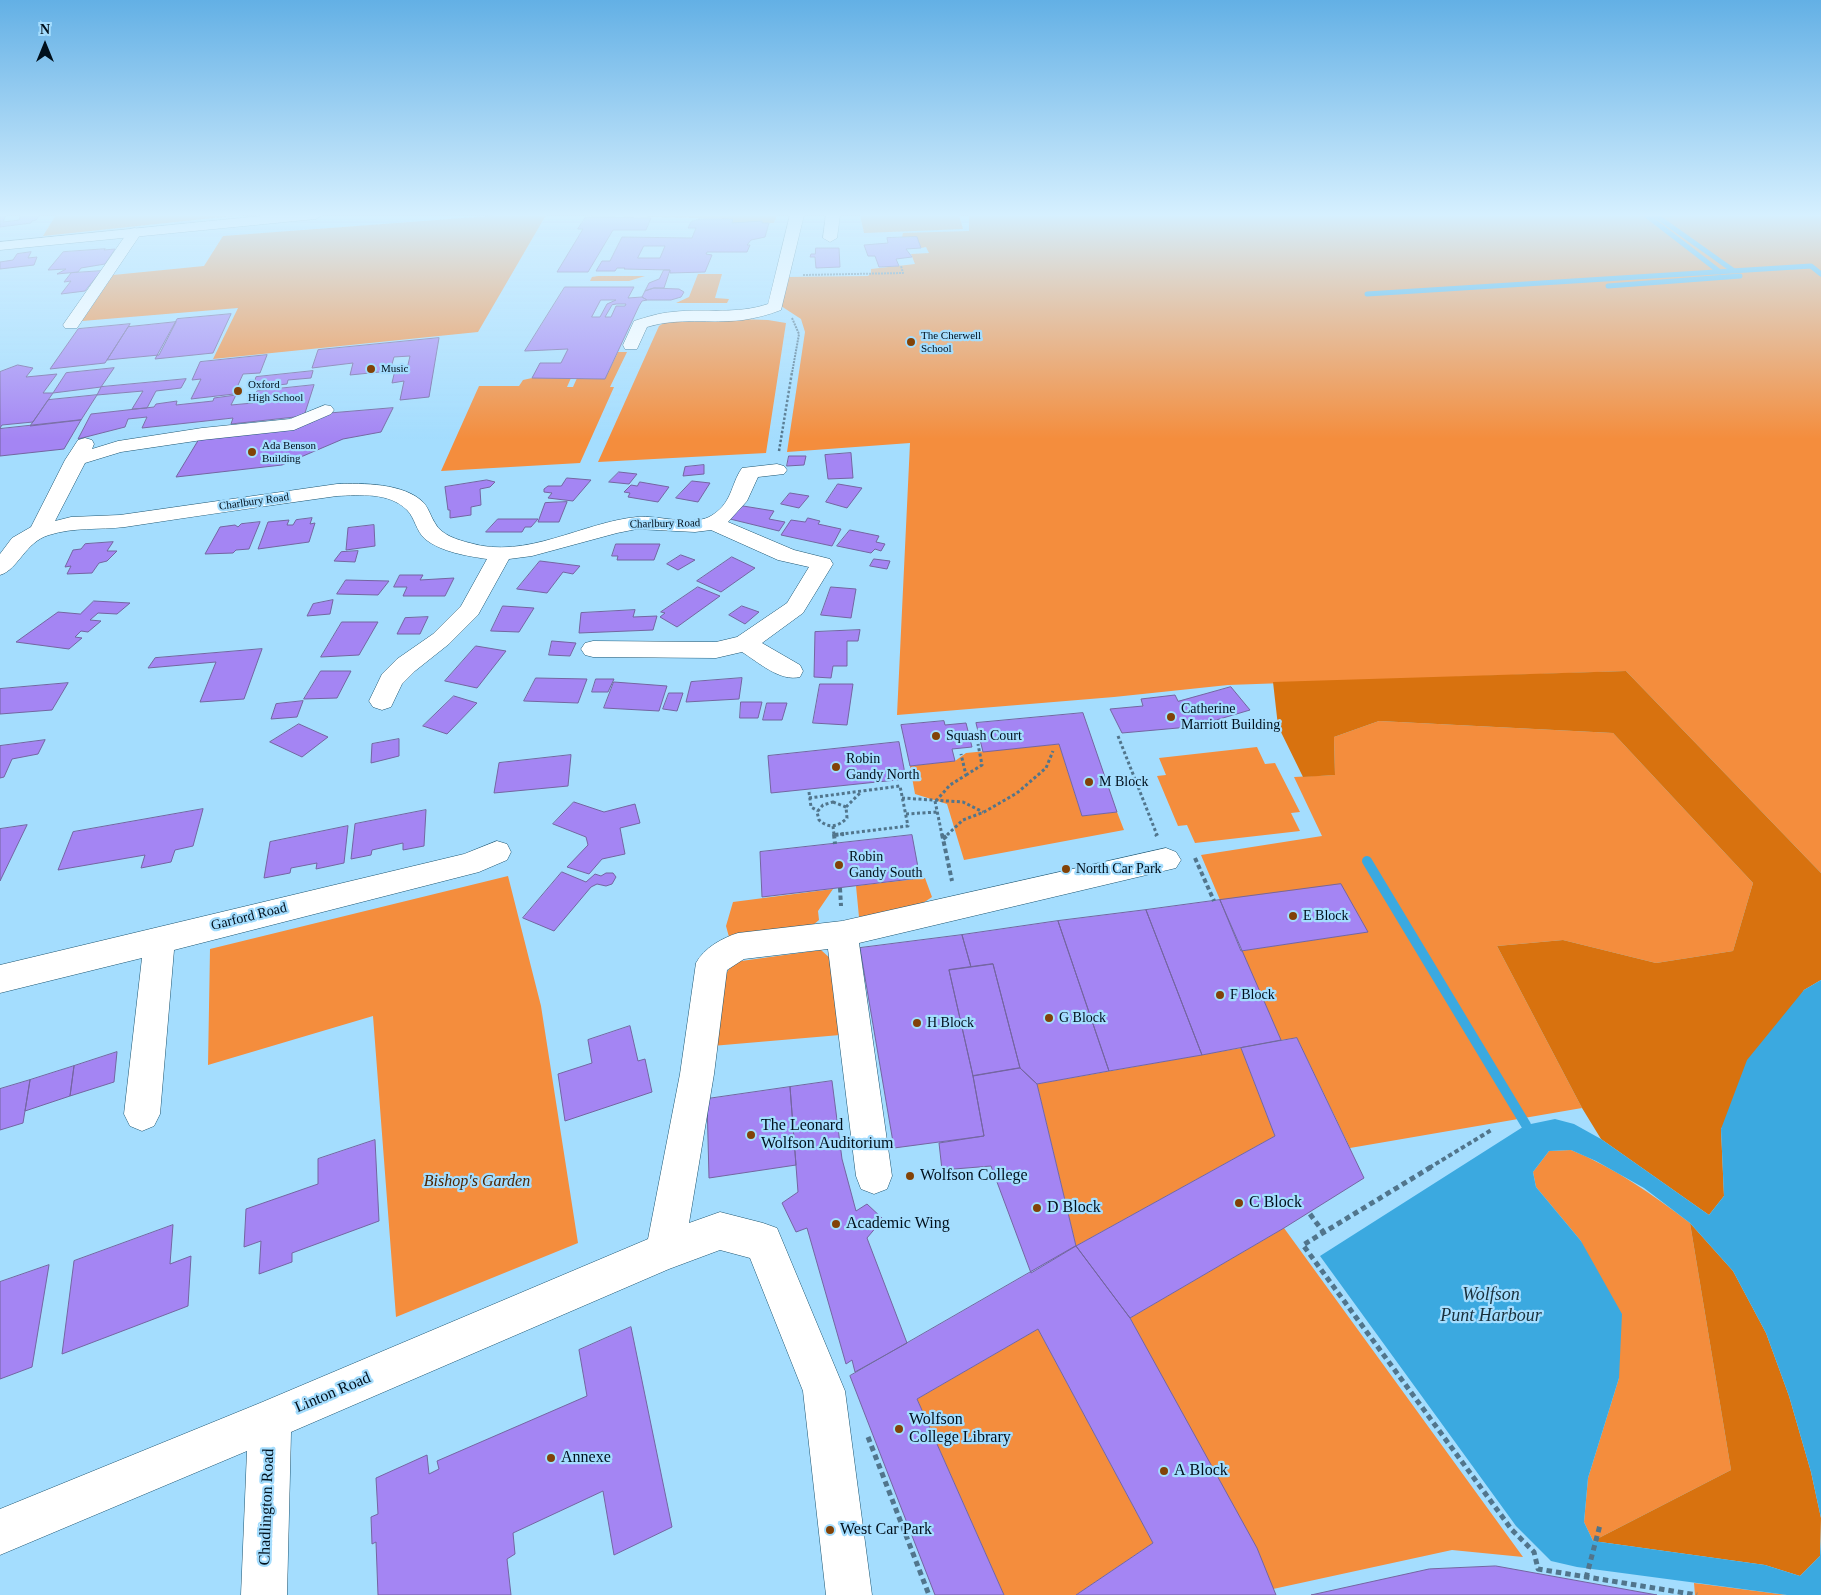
<!DOCTYPE html>
<html>
<head>
<meta charset="utf-8">
<style>
	body { margin:0 }
	#map { position:relative; width:1821px; height:1595px; overflow:hidden; background:#a4ddfe; font-family:"Times New Roman",serif }
	canvas { display:block }
	.north { position:absolute; left:20px; top:20px; width:50px; height:50px; -webkit-text-stroke:4px #a4ddfe; paint-order:stroke; rotate:0deg; font-size:14px; font-weight:700; line-height:20px; text-align:center; color:#00101c }
	.north::after { content:''; display:block; margin:auto; width:18px; height:22px; background:#00101c; clip-path:polygon(50% 0,100% 100%,50% 72%,0 100%) }
</style>
</head>
<body>
<div id="map">
<canvas width="1821" height="1595"></canvas>
<div class="north">N</div>
</div>
<script>
const ctx = document.querySelector('canvas').getContext('2d');
ctx.lineJoin = 'round';
function fillPath(path, color) { ctx.fillStyle = color; ctx.fill(path, 'evenodd'); }
function stroke(path, color, width, dash) { ctx.strokeStyle = color; ctx.lineWidth = width; ctx.lineCap = dash ? 'butt' : 'round'; ctx.setLineDash(dash || []); ctx.stroke(path); }
function label(font, color, halo, rows, align = 'center') {
  ctx.font = font + ' "Times New Roman",serif'; ctx.lineWidth = 4.5; ctx.setLineDash([]); ctx.textBaseline = 'middle'; ctx.strokeStyle = halo; ctx.fillStyle = color; for (const [text, x, y, turn = 0] of rows) {
    ctx.save(); ctx.translate(x, y); ctx.rotate((+turn || 0) * Math.PI / 180); ctx.textAlign = isNaN(turn) ? turn : align; if (halo) ctx.strokeText(text, 0, 0); ctx.fillText(text, 0, 0); ctx.restore();
  }
}
fillPath(new Path2D(`
	M56,215H242L43,236Z
	M503,215H546L478,332L213,359L238,308L82,321L113,275L204,266L223,236Z
	M585,215H777L774,223H762V221L732,223V219Z
	M860,215H959L963,229L864,233Z
	M969,215H1821V873L1626,671L1228,685L1114,697L897,715L910,443L787,452L805,332L801,319L781,306L788,277L868,276L871,273V269L915,264L911,254L929,253L926,247L921,248L917,237H902L903,233L969,231Z
	M698,274H722L715,298L729,299L727,303H676L689,297Z
	M598,276H645L629,281H590L592,277Z
	M738,319L768,320L786,323L766,453L598,462L659,326L667,321Z
	M618,352H627L610,387H614L580,463L441,471L479,386H519L523,380L532,378H571L567,387H573L577,378L605,379Z
	M1379,721L1613,733L1753,883L1733,951L1656,963L1563,940L1497,946L1582,1108L1350,1148L1297,1038L1281,1040L1241,951L1367,932L1220,900L1201,855L1322,836L1294,777L1335,775L1334,737Z
	M1059,744L1082,816L1117,812L1124,830L964,860L947,804L915,794L910,766L955,761L966,753Z
	M1257,747L1265,764L1275,763L1300,812L1291,813L1300,831L1195,843L1187,825L1178,826L1157,776L1166,775L1159,758Z
	M508,876L541,1006L578,1243L396,1317L373,1016L208,1065L210,949Z
	M925,878L932,897L917,907L859,917L856,886Z
	M833,889L818,911L819,920L813,925L729,937L726,926L733,902Z
	M821,950L832,960L840,1035L712,1046L725,975L734,962Z
	M1241,1048L1275,1136L1076,1246L1037,1084Z
	M1571,1150C1615,1168 1652,1194 1690,1223L1731,1470L1593,1541L1584,1522L1588,1478L1619,1378L1581,1241L1536,1187L1533,1172L1549,1151Z
	M1284,1228L1523,1557L1452,1550L1273,1589L1130,1318Z
	M1038,1329L1153,1543L1076,1595H1004L917,1399Z
	M1694,1583L1787,1595H1695Z`), '#f48d3d');
fillPath(new Path2D(`
	M1626,671L1821,873V980L1804,990L1721,1129L1724,1196L1709,1215L1601,1139L1582,1108L1497,946L1563,940L1656,963L1733,951L1753,883L1613,733L1379,721L1334,737L1335,775L1303,777L1278,726L1273,682Z
	M1690,1223L1733,1271L1766,1333L1789,1396L1811,1472L1821,1518L1820,1556L1800,1576L1765,1565L1593,1541L1731,1470Z`), '#d8720f');
fillPath(new Path2D(`
	M1821,980V1518L1811,1472L1789,1396L1766,1333L1733,1271L1690,1223L1644,1188L1596,1161L1571,1150L1549,1151L1533,1172L1536,1187L1581,1241L1622,1314L1619,1378L1588,1478L1584,1522L1593,1541L1765,1565L1800,1576L1820,1556L1821,1541V1595H1787L1577,1567L1551,1561L1516,1526L1320,1256L1526,1125L1555,1119L1574,1124L1601,1139L1709,1215L1724,1196L1721,1129L1747,1060L1804,990Z`), '#3ba9e0');
stroke(new Path2D(`
	M1646,215L1720,272
	M1655,215L1734,271
	M1608,286L1740,276
	M1367,294L1811,266L1821,274`), '#3ba9e0', 5);
stroke(new Path2D(`
	M1367,861L1526,1125`), '#3ba9e0', 10);
const building = new Path2D(`
	M6,215L3,222L19,220L21,215L39,216L36,220L32,221L31,223L0,227V216Z
	M586,217L651,218L646,230H613L588,272H557L583,229H578Z
	M700,219H733L732,223L762,221V223H769L765,237L751,240L747,245H750L747,252H707L706,254L712,255L705,272L670,273V270L624,269L625,268H617L615,271H596L602,261H610L622,237L692,238L696,228H688L691,222ZM644,246H665L660,258H638Z
	M917,237L921,248L906,249L912,257L896,259L899,266L879,267L875,256H868L864,245L888,243L887,238Z
	M816,248H839L840,267L816,268L815,257H810L811,254H815Z
	M105,249L104,250L115,249L105,264L81,268L78,272L57,274L66,269L48,270L63,252Z
	M31,252L28,258L37,257L34,265L0,269V262L13,260L17,254Z
	M664,270H670L664,288H654L645,291L649,283L659,279Z
	M101,271L85,291L61,294L71,281L64,282L71,273Z
	M565,287H634L628,298L642,297L647,300L642,301L639,306L605,379L532,378L540,363H561L568,349L525,351ZM601,300H616L607,304L600,317H592ZM617,304H626L625,306H616L611,317H605L612,305Z
	M654,288L679,289L684,292L681,297L671,300H647L642,297L645,291Z
	M231,314L213,353L155,359L177,319Z
	M176,322L159,355L107,360L128,327Z
	M130,324L105,363L50,369L78,329Z
	M439,338L429,397L400,400L404,381L392,383L395,370L407,369L410,356L394,357L390,371L350,375L353,363L312,368L318,350Z
	M267,355L260,373L243,374L234,394L191,399L201,379L192,380L200,362Z
	M18,365L33,368L26,377L57,374L43,393H53L33,422L2,425L0,428V372Z
	M114,368L101,387L53,393L66,373Z
	M313,371L311,378L288,380L287,384L252,388L256,377Z
	M186,379L181,388L156,391L147,408L132,409L143,391L97,395L101,387Z
	M314,385L304,416L231,424L233,418L142,428L147,417L128,419L125,427L78,439L91,414L154,407L156,404L177,401L176,405L213,401L214,398L236,395L231,405L253,403L257,391Z
	M97,395L81,420L30,426L48,400Z
	M393,408L381,432L343,439L282,465L176,477L202,434L310,423L331,413Z
	M81,420L64,449L0,456V429Z
	M851,453L853,478L828,479L825,455Z
	M789,456H806L804,465L787,466Z
	M704,465V474L683,476L685,467Z
	M619,472L637,474L629,484L609,482Z
	M567,478L591,480L573,501L548,498L552,493L544,492V489L548,486H561Z
	M487,480L495,482L490,487L480,489L481,505L471,507V515L450,518V510H448L445,487Z
	M692,481L710,483L698,502L676,498Z
	M640,482L669,487L658,502L628,497L630,493L624,492L631,485L637,486Z
	M838,484L862,488L847,508L826,502Z
	M790,493L809,496L799,508L781,504Z
	M567,502L559,522H538L545,503Z
	M743,506L774,511L769,519L785,522L779,531L730,519Z
	M312,518L310,524L315,523L309,542L258,549L268,522L289,520L287,525H293L296,520Z
	M808,518L820,521L818,524L841,529L832,546L781,535L791,520L805,522Z
	M498,519H538L531,527H525L522,532H486Z
	M260,522L249,549L236,550L233,553L205,554L220,527L235,525L238,527L241,524Z
	M374,525L375,546L346,550L348,528Z
	M850,530L879,536L876,542L885,544L881,551L875,549L871,553L837,546Z
	M113,542L107,551H117L107,561L99,563L92,573L67,574L71,566L65,567L73,550L81,549L85,544Z
	M616,544H660L654,560H617L618,556H612Z
	M358,551L355,562L334,561L341,552Z
	M681,555L695,560L678,570L667,564Z
	M732,557L755,568L721,592L697,581Z
	M874,559L890,561L887,569L870,566Z
	M540,561L580,566L573,574L563,572L547,593L517,589Z
	M400,575H423L420,580L454,578L445,596H403L407,587H394Z
	M346,580L389,581L378,595L337,594Z
	M698,587L720,596L677,627L660,617L665,613L661,612Z
	M831,587L856,589L851,618L821,615Z
	M333,600L330,614L307,616L313,604Z
	M94,601L130,603L117,614L98,613L90,620L101,621L88,632L81,631L75,637L82,638L69,649L16,642L58,612L80,614Z
	M503,606L534,608L519,632L491,631Z
	M742,606L759,612L745,624L729,615Z
	M635,610L633,617L657,616L653,630L579,633L581,613Z
	M428,617L420,634H397L405,618Z
	M342,622H378L359,655L321,657Z
	M860,630L858,641H847V666H833L831,678L814,677L815,632Z
	M552,641L576,643L570,656L549,655Z
	M476,646L506,651L477,688L445,681Z
	M262,649L244,699L200,702L216,662L148,668L155,658Z
	M321,671H351L337,698L304,699Z
	M536,678L587,679L578,703L524,701Z
	M742,678L739,699L686,702L691,682Z
	M596,679H614L608,692H592Z
	M614,682L667,686L659,711L604,708Z
	M68,683L52,710L0,714V689Z
	M820,684H853L847,725L813,723Z
	M1231,687L1250,710L1206,723L1178,728L1122,733L1110,709L1143,706L1141,699L1175,695L1178,701Z
	M669,693H683L677,711L663,709Z
	M454,696L477,703L447,734L423,726Z
	M303,701L297,717L271,719L276,704Z
	M741,702H762L758,718H740Z
	M767,703H787L782,720H763Z
	M1083,713L1117,812L1082,816L1059,744L983,752L976,723Z
	M944,721L945,725L966,723L972,747L952,749L955,761L910,766L901,725Z
	M299,724L328,737L302,757L270,742Z
	M399,739V756L371,763L372,744Z
	M45,740L38,754L12,759L4,777L0,778V746Z
	M899,742L906,779L771,793L768,756Z
	M571,755L568,786L494,793L499,763Z
	M574,802L604,812L635,804L640,823L620,828L625,854L602,859L589,874L567,867L588,845L586,837L553,824Z
	M203,809L193,846L175,850L171,862L141,868L145,855L58,870L73,832Z
	M426,810L424,846L403,850V843L372,850L371,855L351,859L355,824Z
	M27,825L0,881V829Z
	M348,826L344,863L316,869L317,863L291,868L290,873L264,878L270,842Z
	M912,835L920,878L762,897L760,852Z
	M562,872L586,882L595,874L601,876L606,873H613L616,877L612,884L606,886L597,884L591,887L554,931L523,918Z
	M1341,884L1368,932L1241,951L1220,900Z
	M1220,900L1281,1040L1202,1055L1146,910Z
	M1146,910L1202,1055L1109,1071L1058,921Z
	M1058,921L1109,1071L1037,1084L1020,1068L993,964L971,967L962,935Z
	M962,935L971,967L949,970L973,1076L984,1136L894,1148L860,948Z
	M993,964L1020,1068L973,1076L949,970Z
	M630,1026L638,1061L645,1059L652,1092L565,1121L558,1074L592,1063L588,1040Z
	M1297,1038L1364,1178L1284,1228L1130,1318L1076,1246L1275,1136L1241,1048Z
	M117,1052L114,1082L70,1096L74,1066Z
	M74,1066L70,1096L25,1111L30,1080Z
	M1020,1068L1037,1084L1076,1246L1031,1273L991,1166L942,1170L939,1143L984,1136L973,1076Z
	M30,1080L23,1123L0,1130V1089Z
	M832,1081L842,1159L856,1211L867,1204L883,1219L867,1238L907,1343L855,1372L852,1360L846,1364L807,1228L796,1232L782,1203L798,1192L790,1087Z
	M790,1087L796,1165L709,1178L707,1099Z
	M375,1140L379,1221L292,1253V1262L259,1274L261,1241L244,1247L246,1209L318,1184V1159Z
	M173,1225L170,1264L191,1256L188,1306L62,1354L74,1261Z
	M1076,1246L1130,1318L1257,1548L1276,1595H1076L1153,1543L1038,1329L917,1399L1004,1595H935L850,1376Z
	M49,1265L32,1367L0,1379V1282Z
	M631,1327L672,1527L614,1555L603,1491L513,1533L515,1554L507,1559L511,1595H378L376,1542L372,1544L371,1517L378,1514L376,1478L427,1455L429,1474L439,1469L437,1461L587,1396L579,1350Z
	M1496,1566L1657,1595H1311L1429,1569Z`);
fillPath(building, '#a485f3');
stroke(building, '#7465a1', 1);
const minor = new Path2D(`
	M790,215H804L781,310C768,315 756,318 743,320C710,324 679,317 647,327L637,349H625L623,345L634,321C647,317 659,313 672,312C704,308 736,315 768,304Z
	M826,215H840L837,238L830,242L823,238Z
	M135,228L142,232L77,328H65L63,325L65,322L130,229Z
	M325,405L331,406L334,410L331,414L294,430L202,440L121,452L85,463L55,521L71,517L120,515L337,484C362,483 405,483 424,503C429,509 431,517 435,523C441,535 458,540 470,543C526,560 583,522 637,517C658,515 690,526 709,517C733,504 730,485 742,468L777,464L784,466L787,470L784,474L758,477L747,501L728,522L794,550L830,559L833,564L803,613L762,643L800,665L803,671L800,677C780,682 758,662 742,652L716,658L593,657L585,655L581,649L585,643L593,641L716,642L737,637L787,603L809,567L778,560L711,530L695,532L637,529L617,533L532,556L509,559L478,615L449,644L415,671L402,684L391,707L382,710L373,707L369,701L382,674L397,659L433,634L461,606L487,559C467,556 441,552 425,539C416,531 415,518 407,510C389,492 360,495 337,496C266,506 196,516 125,527C99,530 74,527 49,535C25,542 18,570 0,575V554L12,538L31,527L65,460L78,440L85,438L92,440L94,444L92,449L118,441L202,428L290,419Z
	M497,841L507,844L511,852L507,860L479,872L174,950L160,1114L154,1126L142,1131L130,1126L124,1114L142,958L0,993V965L464,854Z
	M1166,848L1176,852L1181,860L1176,868L859,943L892,1176L887,1189L874,1194L861,1189L856,1176L828,949L744,959L727,970L714,1074L689,1223L720,1212L763,1223L777,1228L845,1391L872,1595H826L803,1391L750,1258L720,1250L669,1269L291,1432L287,1595H241L247,1451L0,1555V1509L260,1403L648,1239L680,1074L696,963C704,948 722,938 738,933L842,921Z`);
const major = new Path2D(`
	M271,215H322L316,219L0,250V242Z`);
stroke(minor, '#1d5571', 1);
stroke(major, '#1d5571', 1);
stroke(new Path2D(`
	M1667,215L1672,217
	M803,275L903,273L901,266
	M792,318L799,334L792,373`), '#51758c', 2, [2, 1]);
stroke(new Path2D(`
	M779,451L792,372`), '#51758c', 2.5, [2.5, 2]);
stroke(new Path2D(`
	M1118,736L1157,835
	M966,775L982,765L978,744
	M809,792L811,807L818,811
	M809,798L900,786L908,826L834,835
	M902,798L963,802L983,812
	M935,801L942,835
	M936,801L950,785L966,775L961,754
	M833,802L846,807L847,818C838,827 829,829 819,820L817,812L823,805Z
	M846,807L861,792
	M906,814L937,812
	M833,826L834,835
	M947,835L963,820L984,812L1017,793L1046,768L1053,751`), '#51758c', 3, [3, 2.5]);
stroke(new Path2D(`
	M834,834L835,844
	M942,834L952,881
	M1156,834L1157,836
	M834,835L844,834
	M943,839L949,834
	M1195,858L1214,901
	M840,888L841,906
	M1429,1168L1493,1129`), '#51758c', 4, [4.5, 3]);
stroke(new Path2D(`
	M1431,1167L1303,1245L1512,1530L1534,1552L1538,1569L1697,1595
	M1310,1214L1324,1233
	M868,1437L929,1595
	M1586,1578L1600,1525`), '#51758c', 5, [5.5, 4]);
fillPath(minor, '#fff');
fillPath(major, '#fff');
const sky = ctx.createLinearGradient(0, 0, 0, 439);
sky.addColorStop(0, '#63b0e5');
sky.addColorStop(0.49, '#d6f0ff');
sky.addColorStop(1, '#d6f0ff00');
ctx.fillStyle = sky;
ctx.fillRect(0, 0, 1821, 439);
for (const [x, y, r, color] of [
	[911,342,5,"#824207"],
	[371,369,5,"#824207"],
	[238,391,5,"#824207"],
	[252,452,5,"#824207"],
	[1171,717,5,"#824207"],
	[936,736,5,"#824207"],
	[836,767,5,"#824207"],
	[1089,782,5,"#824207"],
	[839,865,5,"#824207"],
	[1066,869,5,"#824207"],
	[1293,916,5,"#824207"],
	[1220,995,5,"#824207"],
	[1049,1018,5,"#824207"],
	[917,1023,5,"#824207"],
	[751,1135,5,"#824207"],
	[910,1176,5,"#824207"],
	[1239,1203,5,"#824207"],
	[1037,1208,5,"#824207"],
	[836,1224,5,"#824207"],
	[899,1429,5,"#824207"],
	[551,1458,5,"#824207"],
	[1164,1471,5,"#824207"],
	[830,1530,5,"#824207"]
]) { const dot = new Path2D(); dot.arc(x, y, r, 0, 2 * Math.PI); ctx.fillStyle = color; ctx.fill(dot); stroke(dot, '#a4ddfe', 2); }
label('11px', '#00101c', '#a4ddfe', [
	["The Cherwell",921,336],
	["School",921,349],
	["Music",381,369],
	["Oxford",248,385],
	["High School",248,398],
	["Ada Benson",262,446],
	["Building",262,459]
], 'left');
label('11px', '#00101c', '#a4ddfe', [
	["Charlbury Road",254,502,-8],
	["Charlbury Road",665,524,-1]
]);
label('14px', '#00101c', '#a4ddfe', [
	["Catherine",1181,709],
	["Marriott Building",1181,725],
	["Squash Court",946,736],
	["Robin",846,759],
	["Gandy North",846,775],
	["M Block",1099,782],
	["Robin",849,857],
	["Gandy South",849,873],
	["North Car Park",1076,869],
	["E Block",1303,916],
	["F Block",1230,995],
	["G Block",1059,1018],
	["H Block",927,1023]
], 'left');
label('14px', '#00101c', '#a4ddfe', [
	["Garford Road",249,917,-14]
]);
label('16px', '#00101c', '#a4ddfe', [
	["The Leonard",761,1126],
	["Wolfson Auditorium",761,1144],
	["Wolfson College",920,1176],
	["C Block",1249,1203],
	["D Block",1047,1208],
	["Academic Wing",846,1224],
	["Wolfson",909,1420],
	["College Library",909,1438],
	["Annexe",561,1458],
	["A Block",1174,1471],
	["West Car Park",840,1530]
], 'left');
label('italic 16px', '#4f2603', '#a4ddfe', [
	["Bishop's Garden",477,1182]
]);
label('16px', '#00101c', '#a4ddfe', [
	["Linton Road",333,1393,-23],
	["Chadlington Road",267,1507,-88]
]);
label('italic 18px', '#182f3c', '#a4ddfe', [
	["Wolfson",1491,1295],
	["Punt Harbour",1491,1316]
]);
</script>
</body>
</html>
